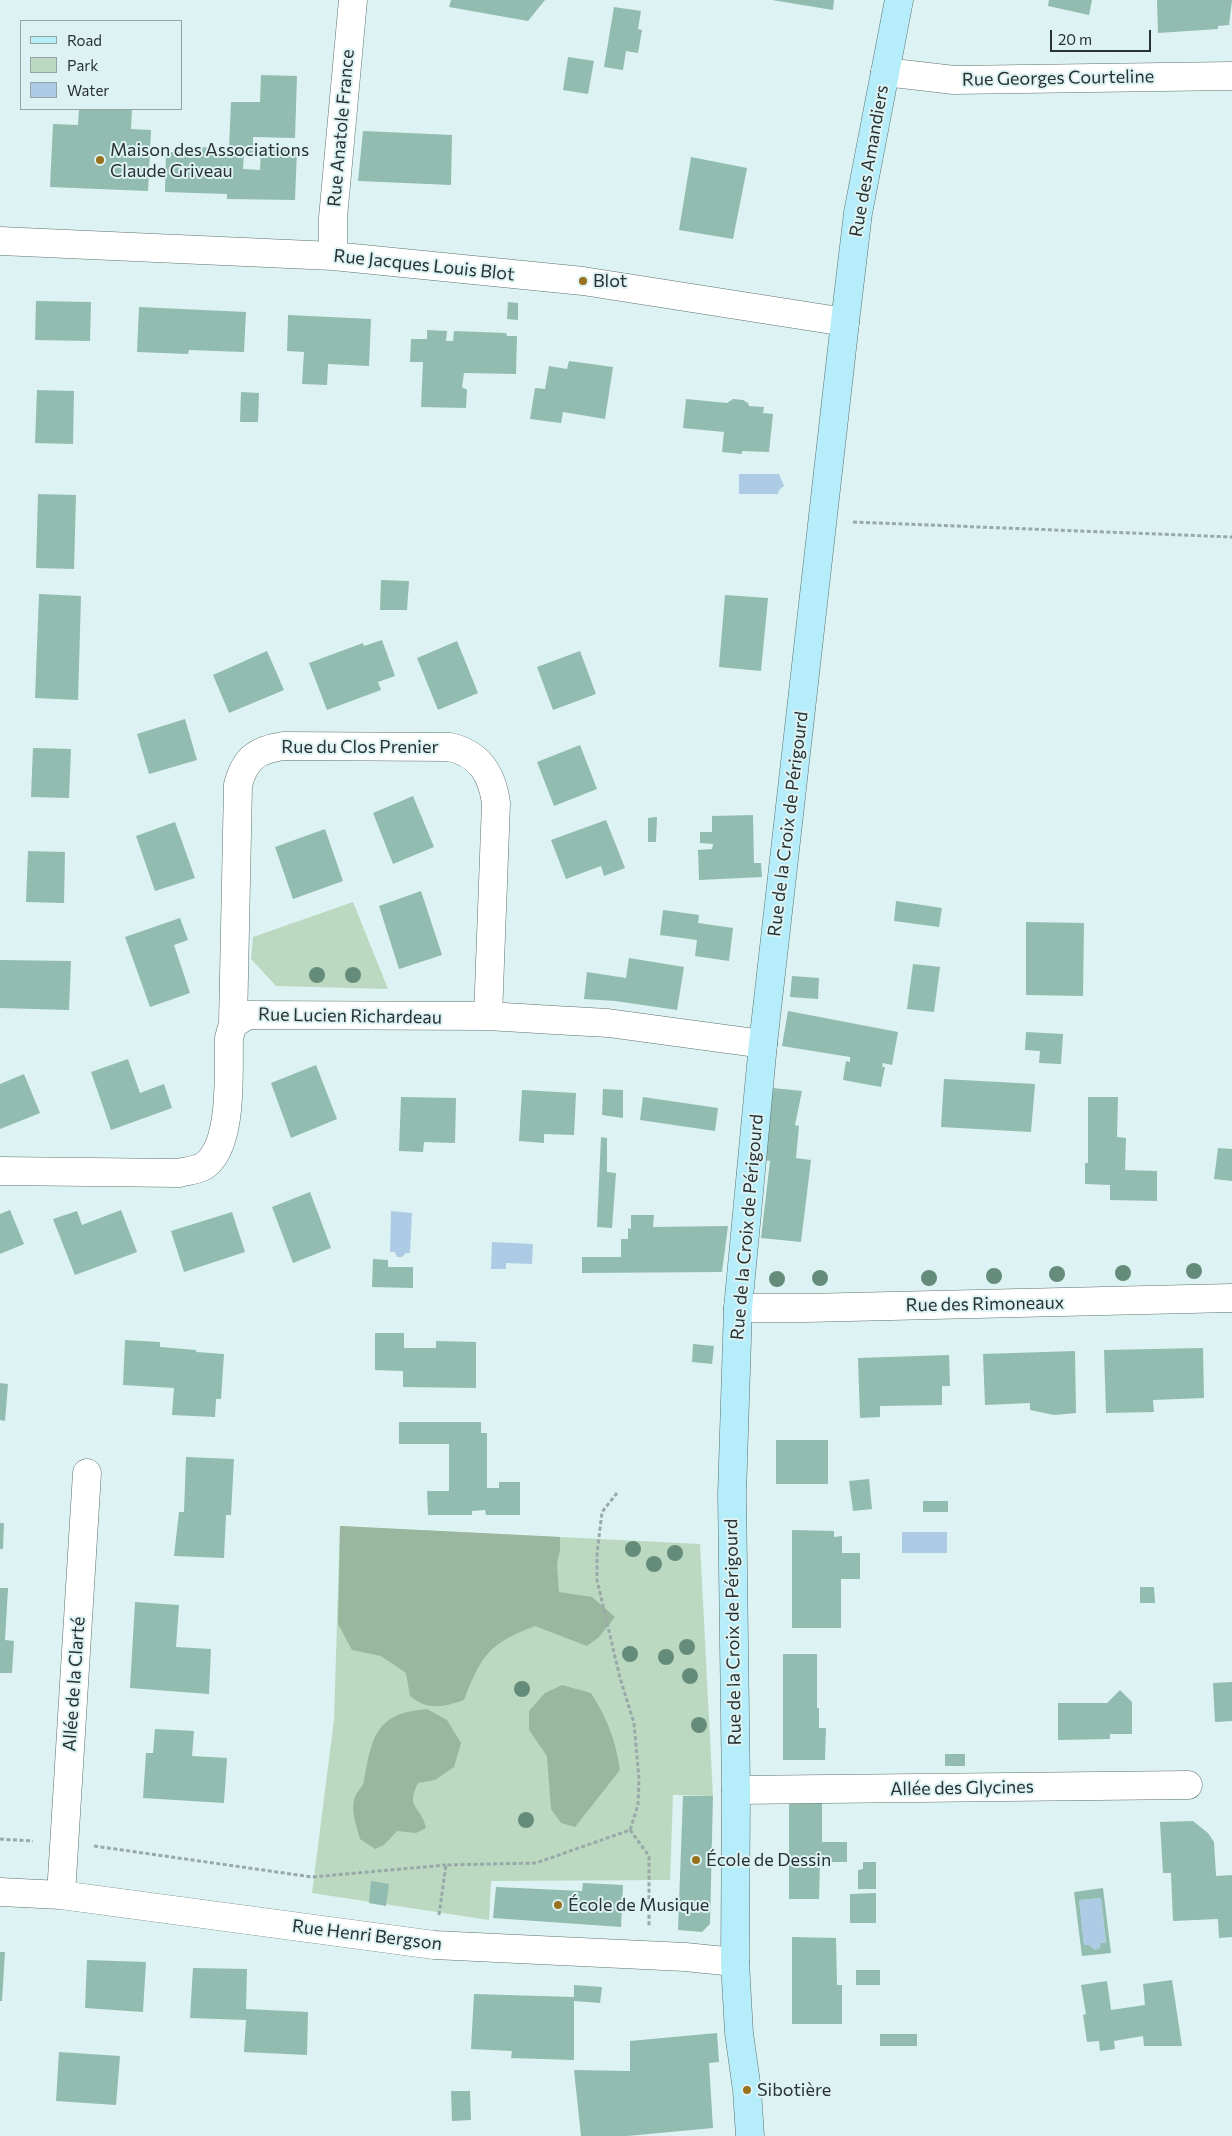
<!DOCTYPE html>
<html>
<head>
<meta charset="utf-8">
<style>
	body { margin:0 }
	#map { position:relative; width:1232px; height:2136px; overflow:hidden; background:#ddf2f2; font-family:Commissioner,sans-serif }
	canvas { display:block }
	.legend { position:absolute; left:20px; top:20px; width:162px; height:90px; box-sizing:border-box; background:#ddf2f2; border:1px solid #95a5a5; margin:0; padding:6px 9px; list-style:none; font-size:15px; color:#293132 }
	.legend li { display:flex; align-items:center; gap:10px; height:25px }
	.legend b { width:25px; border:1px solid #95a5a5 }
	.scale { position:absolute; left:1050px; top:30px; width:101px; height:22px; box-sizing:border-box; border:2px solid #293132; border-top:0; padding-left:6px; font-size:15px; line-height:18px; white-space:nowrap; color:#293132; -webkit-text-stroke:4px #ddf2f2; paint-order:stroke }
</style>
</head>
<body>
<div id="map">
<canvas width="1232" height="2136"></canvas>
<ul class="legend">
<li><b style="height:6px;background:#b5edfa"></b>Road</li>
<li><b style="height:14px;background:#bbd9c1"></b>Park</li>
<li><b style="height:14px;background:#aecbe5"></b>Water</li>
</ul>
<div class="scale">20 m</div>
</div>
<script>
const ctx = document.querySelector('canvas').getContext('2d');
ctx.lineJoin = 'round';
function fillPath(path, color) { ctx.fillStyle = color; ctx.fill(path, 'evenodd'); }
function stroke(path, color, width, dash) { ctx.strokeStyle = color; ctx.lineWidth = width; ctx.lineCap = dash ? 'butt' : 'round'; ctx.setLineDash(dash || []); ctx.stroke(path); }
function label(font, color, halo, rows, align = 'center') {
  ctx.font = font + ' Commissioner,sans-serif'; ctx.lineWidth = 4; ctx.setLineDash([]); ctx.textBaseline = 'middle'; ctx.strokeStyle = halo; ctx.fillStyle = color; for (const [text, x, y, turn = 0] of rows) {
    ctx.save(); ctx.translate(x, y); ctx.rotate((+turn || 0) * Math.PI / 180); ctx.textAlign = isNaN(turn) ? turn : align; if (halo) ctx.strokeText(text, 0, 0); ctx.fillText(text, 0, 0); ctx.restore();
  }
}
fillPath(new Path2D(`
	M353,902L388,989L276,986L251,959L253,937Z
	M340,1526L700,1544L713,1796L673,1795L670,1880L491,1881L489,1920L312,1893L334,1720Z`), '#bbd9c1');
fillPath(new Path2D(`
	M340,1526L560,1537V1550L557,1564L559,1592L592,1597L615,1617L599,1637L587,1646L535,1626C488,1644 482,1655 464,1700C443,1707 428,1711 410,1696L406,1673L381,1656L352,1650L338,1624Z
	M562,1685L591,1693C607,1718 616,1741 620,1770L575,1827L561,1823L551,1809L547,1756L529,1730V1711L545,1693Z
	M427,1709L447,1720L461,1743L454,1767L435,1780L418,1783C405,1809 421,1805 426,1828L416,1833L397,1831L384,1845L375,1849L360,1839C357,1827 350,1810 355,1797C357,1791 363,1787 364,1781C372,1736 376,1713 427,1709Z`), '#98b79e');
fillPath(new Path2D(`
	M739,474H779L784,486L779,490L778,494H739Z
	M391,1211L412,1213L410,1253H406L402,1257H397L395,1252H390Z
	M492,1242L533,1244L532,1264L506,1263V1269H491Z
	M902,1532H947V1553H902Z
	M1101,1898L1106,1943H1102L1100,1948L1095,1950L1089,1945H1084L1079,1900Z`), '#aecbe5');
fillPath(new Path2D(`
	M451,0H545L528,21L449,7Z
	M772,0H834L833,10Z
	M1049,0H1092L1089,15L1048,6Z
	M1157,0H1232L1229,25L1218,26V29L1158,33Z
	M614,7L641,11L638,29L642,30L638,53L626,51L623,70L604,67Z
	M568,57L594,61L588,94L563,90Z
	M261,75L297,76L295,138L253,137V153H244L243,169L260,170L261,149H297L295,200L227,199V194L165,192L166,152H191V147L229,148L231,102H260Z
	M79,109H132L131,129L151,130L148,191L50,187L53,124L78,125Z
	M363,131L452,135L451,185L358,181Z
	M691,157L747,168L733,239L679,230Z
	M36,301L91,302L90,341L35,340Z
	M508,302L518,303V320L507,319Z
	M139,307L246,312L244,352L189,350L188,354L137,352Z
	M288,315L371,319L369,366L328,364L327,385L302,384L304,352L287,351Z
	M427,330L447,331L446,341H453L454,331L506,333L507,336H517L516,374L464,373L462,387L467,390L466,408L421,407L423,362H410L411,339H427Z
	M569,361L613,367L605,419L563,412L561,423L530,419L535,388L545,389L549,366L567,369Z
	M37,390L74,391L73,444L35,443Z
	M241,392L259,393L258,422H240Z
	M686,399L727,403L733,399L743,400L748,403L749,406L764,407L763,413L773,414L769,452L742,451V454L722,452L724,432L683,428Z
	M38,494L76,495L74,569L36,568Z
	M381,580L409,581L407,610H380Z
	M39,594L81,596L78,700L35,698Z
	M725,595L768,598L761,671L719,667Z
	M382,640L395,676L378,682L381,690L327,710L309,663L363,643L364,646Z
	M457,641L478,693L438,710L417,658Z
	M267,651L284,690L229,713L213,675Z
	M580,651L596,694L553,710L537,667Z
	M185,719L197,760L149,774L137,734Z
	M580,745L597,789L554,806L537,762Z
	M33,748L71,749L69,798L31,797Z
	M413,796L434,847L393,864L373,813Z
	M753,815L754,863H761L762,877L699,880L698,850L712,849L713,844L700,843V832H712V816Z
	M657,817L656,842H648V818Z
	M606,820L625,868L604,876L601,866L566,879L551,840Z
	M175,822L195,878L155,891L136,836Z
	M325,829L343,881L293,899L275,847Z
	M28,851L65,852L64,903L26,902Z
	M421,891L442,955L399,969L379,906Z
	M896,901L942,908L939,927L894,921Z
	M663,910L699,915L698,923L733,928L729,961L695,956L697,940L660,935Z
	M180,918L188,940L174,945L190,993L150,1007L125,937Z
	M1026,922L1084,923L1083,996L1026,995Z
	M629,958L684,967L677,1010L615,1001L584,999L587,972L626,978Z
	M0,960L71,961L69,1010L0,1008Z
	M913,964L940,967L934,1012L907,1009Z
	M792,976L819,978L818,999L790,997Z
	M788,1011L898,1032L892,1065L883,1063L882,1067H885L881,1087L843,1080L846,1061L850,1062V1057L782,1046Z
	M1026,1032L1063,1034L1061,1064L1039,1063L1040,1051L1025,1050Z
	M128,1059L140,1093L164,1084L172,1108L111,1130L91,1072Z
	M316,1065L337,1119L291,1138L271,1083Z
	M24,1074L40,1113L0,1129V1084Z
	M944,1079L1035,1084L1031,1132L941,1127Z
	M773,1088L802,1091L795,1125L799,1126L796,1158L811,1160L801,1242L761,1238L770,1161L764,1160L767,1118Z
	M603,1089L623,1090V1118L602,1115Z
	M522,1090L576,1093L574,1135L544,1134V1143L519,1141Z
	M401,1097L456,1098L455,1143L424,1142L423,1152L399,1151Z
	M643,1097L718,1108L715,1131L640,1120Z
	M1088,1097H1118L1117,1137L1126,1138L1125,1170L1157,1171V1201L1110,1200V1185L1085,1184V1163H1088Z
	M601,1137L607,1138V1172L616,1173L612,1228L597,1227Z
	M1218,1148L1232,1149V1181L1214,1179Z
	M310,1192L331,1248L293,1263L272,1207Z
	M10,1210L24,1244L0,1254V1214Z
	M121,1210L137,1252L75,1275L53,1219L77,1211L82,1225Z
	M232,1212L245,1252L184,1272L171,1231Z
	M631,1215H654L653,1227L728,1226L722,1272L582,1273V1257H621V1239H628V1228L631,1229Z
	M373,1259L388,1260V1267H413V1288L372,1287Z
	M375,1333H404V1348H436V1341L476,1342V1388L403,1387V1371L375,1370Z
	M125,1340L160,1342V1347L196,1350V1352L224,1354L221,1399H216L215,1417L172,1415L174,1388L123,1385Z
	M693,1344L714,1346L712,1364L692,1362Z
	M1203,1348L1204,1398L1153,1400L1154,1412L1106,1413L1104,1350Z
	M1075,1351L1076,1413L1054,1415L1030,1410V1403L985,1405L983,1354Z
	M949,1355L950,1386H942V1405L880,1406V1417L860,1418L858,1358Z
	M0,1383L8,1384L5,1421L0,1420Z
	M399,1422H481V1433H487V1488H499V1482H520V1515H486L485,1510L472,1511V1515H428L427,1491H449V1444H399Z
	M776,1440H828V1484H776Z
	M186,1457L234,1459L231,1515H226L224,1558L174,1556L179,1512H184Z
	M869,1479L872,1509L853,1511L849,1481Z
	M923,1501H948V1512H923Z
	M0,1523H4L3,1549H0Z
	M792,1530L834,1531V1537L842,1536V1553H860V1579H841V1628H792Z
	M1140,1587H1154L1155,1603H1140Z
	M0,1588H8L5,1640L14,1641L12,1673H0Z
	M135,1602L179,1605L176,1647L211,1649L209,1694L130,1688Z
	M783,1654H817V1708H819V1728H826L825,1760H783Z
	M1232,1682V1721L1215,1722L1213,1683Z
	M1120,1690L1132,1702V1734H1110V1739L1058,1740V1703H1107Z
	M155,1729L194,1731L192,1756L227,1758L224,1803L143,1798L146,1753H153Z
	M945,1754H965V1766H945Z
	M683,1796H713L710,1924L702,1932L678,1930Z
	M789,1801H822V1842H847V1862H820L819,1899H789Z
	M1193,1821L1208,1833L1214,1842L1216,1876L1232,1875V1937L1219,1938L1218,1919L1173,1921L1171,1873H1163L1160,1822Z
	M863,1862H876V1889H858V1870L863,1869Z
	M371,1881L389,1884L386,1906L369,1903Z
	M583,1883L623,1885L621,1927L493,1918L496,1887L582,1891Z
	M1103,1888L1111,1953L1082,1956L1074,1892ZM1101,1898L1106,1943H1101L1100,1948L1095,1950L1089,1945H1084L1079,1900Z
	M876,1893V1923H850V1894Z
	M792,1937L836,1938L837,1985H842V2024H792Z
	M0,1952H5L2,2001H0Z
	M87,1960L146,1962L143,2012L85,2008Z
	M193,1968L247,1969L246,2009L308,2012L307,2055L244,2052L246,2020L190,2018Z
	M856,1970H880V1985H856Z
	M1172,1980L1182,2046H1144L1143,2036L1114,2041L1115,2049L1100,2051L1099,2041L1087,2042L1083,2015L1086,2014L1081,1985L1107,1981L1111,2010L1145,2005L1143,1984Z
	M574,1985L602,1987L600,2003L574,2001V2060L511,2058L512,2051L471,2049L474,1994L574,1997Z
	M717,2033L719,2062L709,2063L713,2128L627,2136H581L574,2070L630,2071V2041Z
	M880,2034H917V2046H880Z
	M59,2052L120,2056L116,2105L56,2101Z
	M451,2091H470L471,2120L452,2121Z`), '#92bcaf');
const street = new Path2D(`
	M885,72L954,80L1232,76
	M0,241L333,256L583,281L845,322
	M333,256V218L353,0
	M233,1024L238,785C245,758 257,750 283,746L450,747C480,754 492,774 496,803L488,1016
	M0,1171L179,1173C186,1171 198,1170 204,1166C234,1146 228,1070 229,1038L233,1024L248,1015L488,1016L554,1020L608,1023L763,1044
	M738,1308H806L1232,1298
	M736,1790L1188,1785
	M0,1892L61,1895L434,1945L685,1957L735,1962
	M61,1895L87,1473`);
const secondary = new Path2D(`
	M750,2136L747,2090L739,2033L735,1962L736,1790L732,1494L738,1308L763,1044L845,322L858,213L899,0`);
stroke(street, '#5e7171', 29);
stroke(secondary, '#5e7171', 29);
stroke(new Path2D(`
	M853,522L1232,537
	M630,1830L649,1856V1926
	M0,1839L33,1841
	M94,1846L312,1877L446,1865
	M439,1915L446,1865L536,1863L630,1830L638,1805L639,1779L634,1723L620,1678L597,1580V1554L602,1512L617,1493`), '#99a9a9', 3, [4, 2.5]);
stroke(street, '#fff', 28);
stroke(secondary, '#b5edfa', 28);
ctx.fillStyle = '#658c7b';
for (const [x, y] of [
	[317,975],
	[353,975],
	[1194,1271],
	[1123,1273],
	[1057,1274],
	[994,1276],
	[820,1278],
	[929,1278],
	[777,1279],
	[633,1549],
	[675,1553],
	[654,1564],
	[687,1647],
	[630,1654],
	[666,1657],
	[690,1676],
	[522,1689],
	[699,1725],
	[526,1820]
]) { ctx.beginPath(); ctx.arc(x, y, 8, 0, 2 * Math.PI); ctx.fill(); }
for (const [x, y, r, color] of [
	[100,160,5,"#9a711e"],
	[583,281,5,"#9a711e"],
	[696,1860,5,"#9a711e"],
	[558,1905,5,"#9a711e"],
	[747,2090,5,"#9a711e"]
]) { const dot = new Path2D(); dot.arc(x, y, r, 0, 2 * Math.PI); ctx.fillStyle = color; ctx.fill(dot); stroke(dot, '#ddf2f2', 2); }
label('18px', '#293132', '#ddf2f2', [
	["Rue Georges Courteline",1058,78,-1],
	["Rue Anatole France",341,128,-85],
	["Rue des Amandiers",869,161,-80],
	["Rue Jacques Louis Blot",424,265,6],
	["Rue du Clos Prenier",360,747],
	["Rue de la Croix de Périgourd",788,824,-83],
	["Rue Lucien Richardeau",350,1016,1],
	["Rue de la Croix de Périgourd",747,1227,-85],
	["Rue des Rimoneaux",985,1304,-1],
	["Rue de la Croix de Périgourd",733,1632,-91],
	["Allée de la Clarté",74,1684,-86],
	["Allée des Glycines",962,1788,-1],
	["Rue Henri Bergson",367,1935,7]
]);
label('18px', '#293132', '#ddf2f2', [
	["Maison des Associations",110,150],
	["Claude Griveau",110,171],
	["Blot",593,281],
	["École de Dessin",706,1860],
	["École de Musique",568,1905],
	["Sibotière",757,2090]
], 'left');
</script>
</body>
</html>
